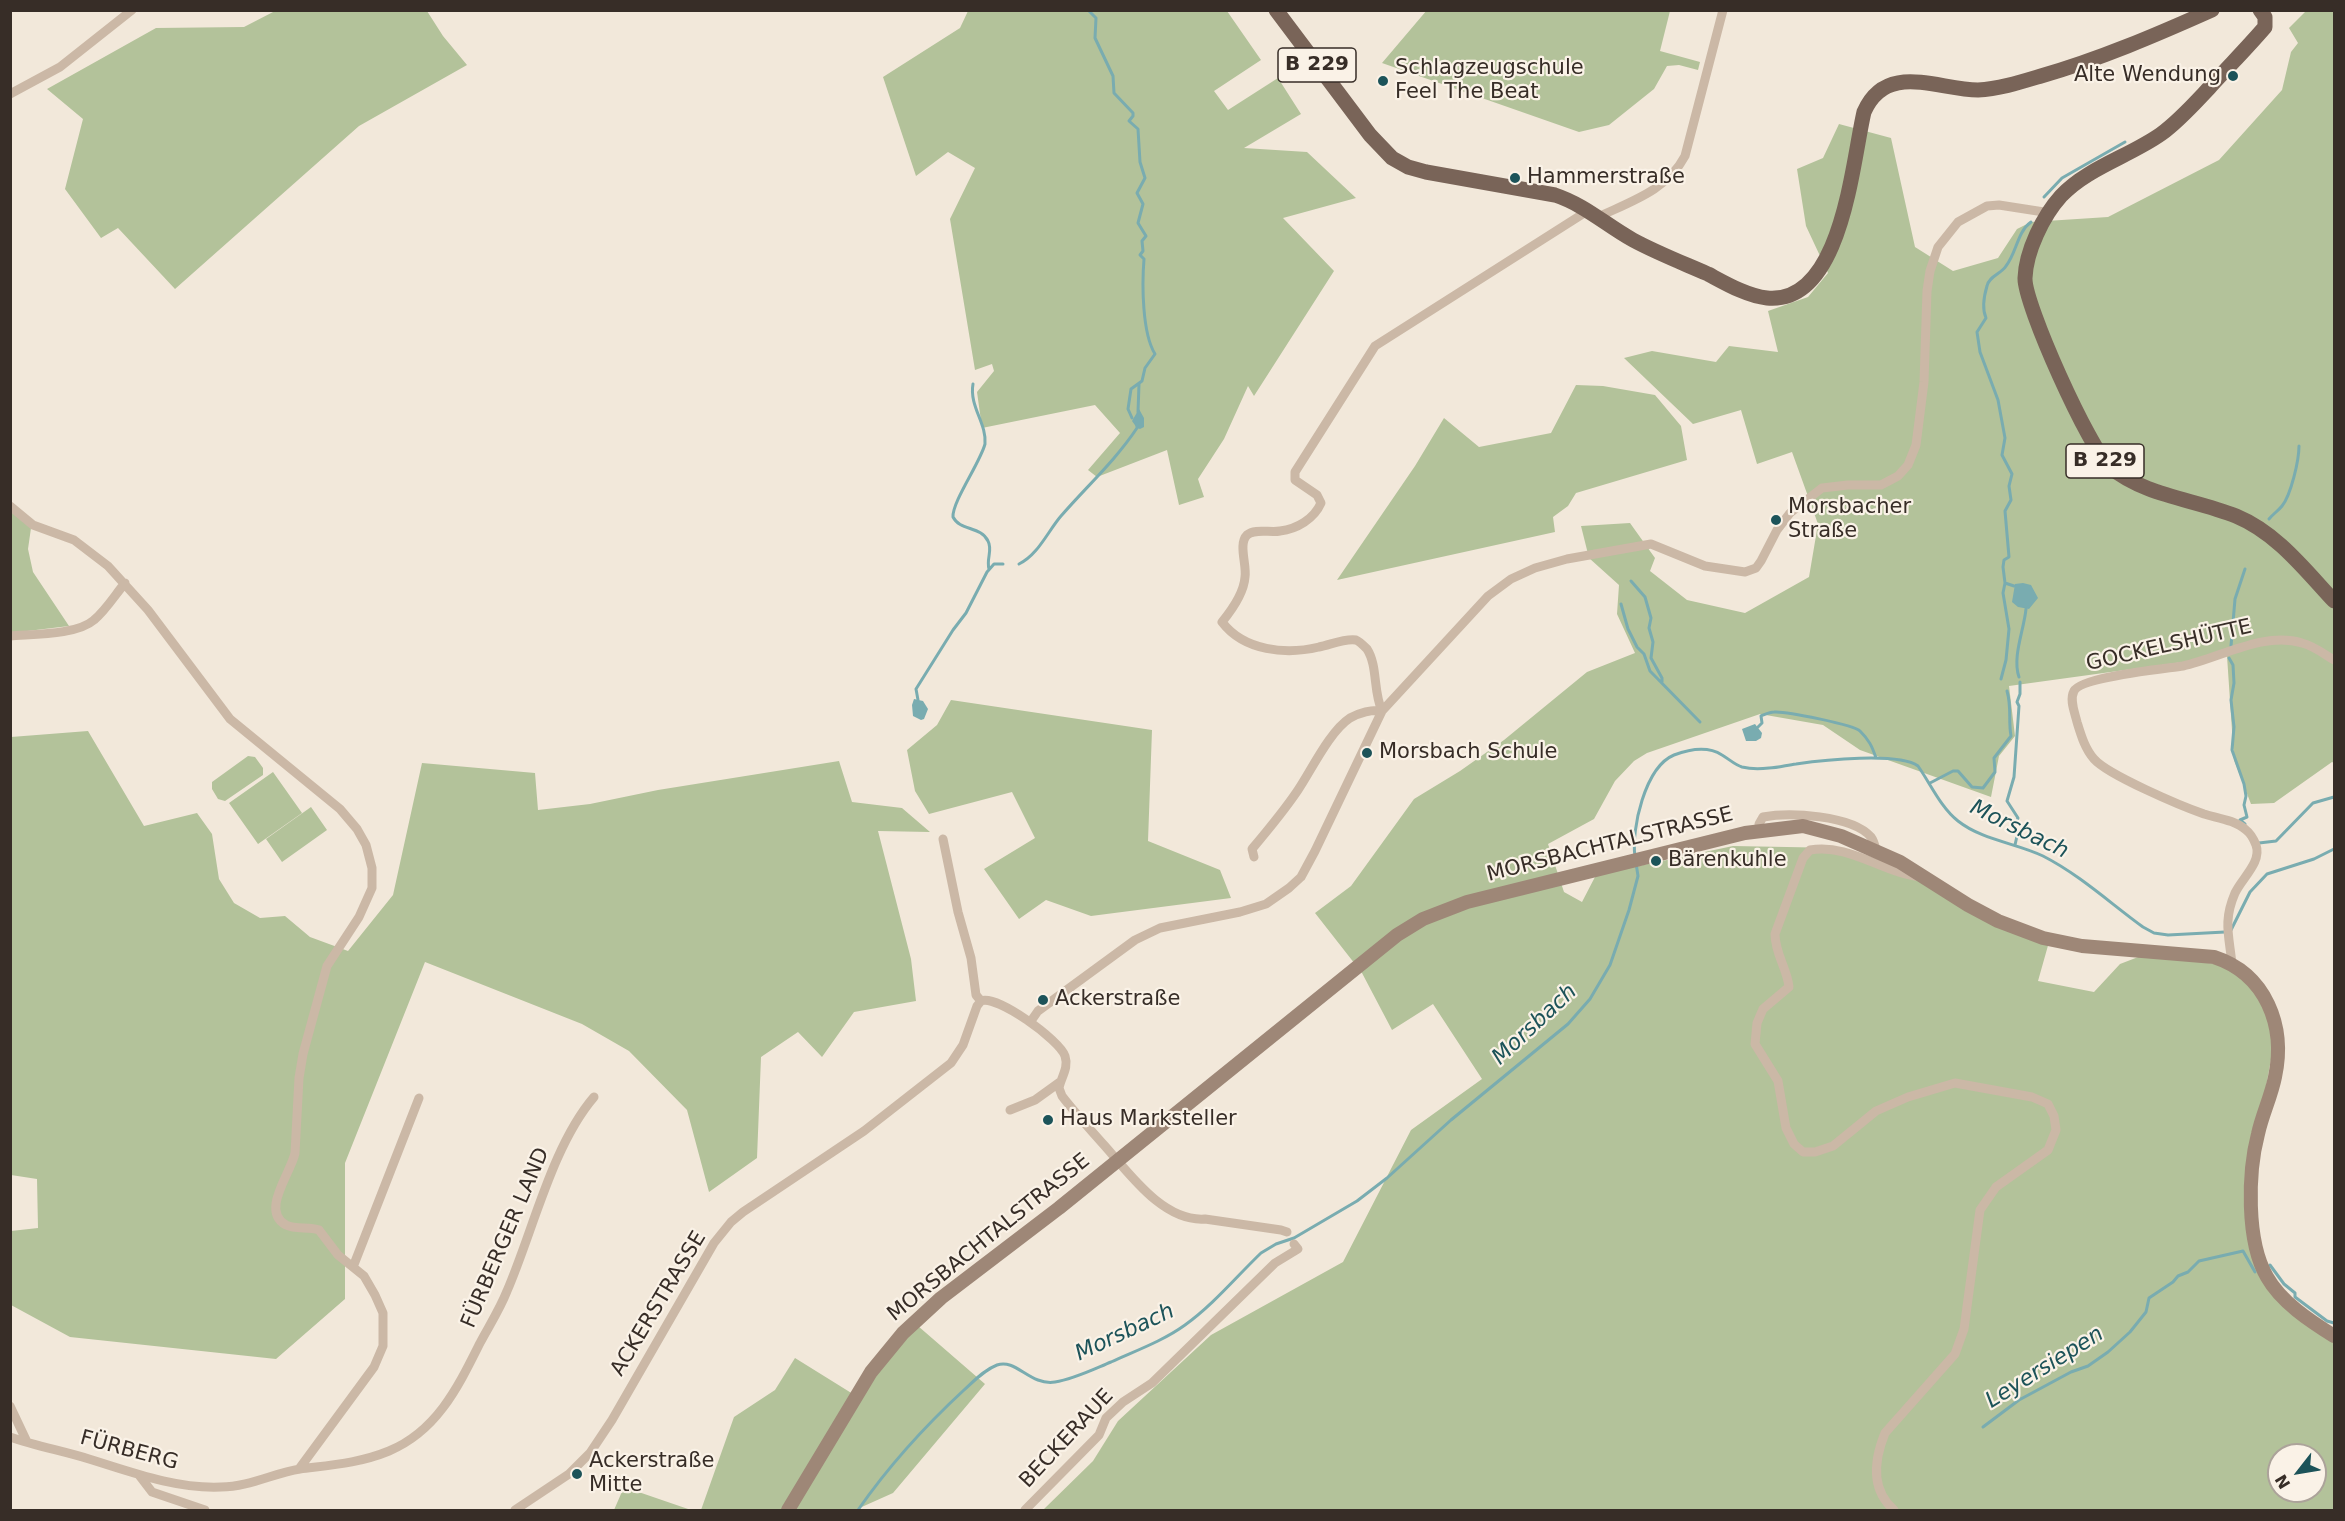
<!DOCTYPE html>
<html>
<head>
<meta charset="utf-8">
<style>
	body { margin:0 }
	#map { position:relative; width:2345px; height:1521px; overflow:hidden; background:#f2e8da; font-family:"DejaVu Sans",sans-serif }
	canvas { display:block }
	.frame { position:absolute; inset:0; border:12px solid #372d27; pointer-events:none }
	.north { position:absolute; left:2267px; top:1443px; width:60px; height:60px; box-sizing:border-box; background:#faf2e7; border:2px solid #aca39a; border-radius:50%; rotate:239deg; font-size:16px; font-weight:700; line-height:24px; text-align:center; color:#372d27 }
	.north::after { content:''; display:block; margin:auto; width:21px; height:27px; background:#1c5359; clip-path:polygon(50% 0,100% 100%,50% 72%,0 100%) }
</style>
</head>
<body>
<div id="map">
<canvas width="2345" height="1521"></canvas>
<div class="frame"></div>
<div class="north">N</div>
</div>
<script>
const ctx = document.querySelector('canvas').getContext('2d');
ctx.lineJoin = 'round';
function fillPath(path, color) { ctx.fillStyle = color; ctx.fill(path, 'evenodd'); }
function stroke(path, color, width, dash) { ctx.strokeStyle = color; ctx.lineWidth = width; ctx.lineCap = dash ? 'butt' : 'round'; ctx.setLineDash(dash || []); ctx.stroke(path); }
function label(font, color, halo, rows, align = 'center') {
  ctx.font = font + ' "DejaVu Sans",sans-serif'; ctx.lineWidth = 4.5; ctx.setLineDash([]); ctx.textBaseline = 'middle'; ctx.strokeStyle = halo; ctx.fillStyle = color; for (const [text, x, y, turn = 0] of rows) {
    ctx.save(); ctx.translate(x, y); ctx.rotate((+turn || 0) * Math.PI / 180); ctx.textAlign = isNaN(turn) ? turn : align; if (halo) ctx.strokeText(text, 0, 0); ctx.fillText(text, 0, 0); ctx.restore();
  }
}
fillPath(new Path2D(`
	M1427,10L1670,11L1660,51L1700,62L1698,70L1679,65L1667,66L1654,89L1609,125L1579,132L1382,63Z
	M275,11H427L443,36L467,65L359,126L175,289L118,228L101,238L65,189L83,119L47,89L156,28L244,27Z
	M968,11H1227L1261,60L1214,91L1228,110L1278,78L1301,114L1244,148L1307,152L1356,198L1283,218L1334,271L1254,396L1248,386L1224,439L1198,479L1204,497L1179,505L1167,450L1097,477L1088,470L1120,433L1095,405L982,428L977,392L994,371L992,364L975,370L950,219L975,168L948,152L916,176L883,77L960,28Z
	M2306,11H2334V763L2332,762L2274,803L2251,804L2234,760L2227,656L2009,686L2015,736L1999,756L1991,797L1860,750L1823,725L1760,714L1647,753L1634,761L1615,781L1594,819L1548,844L1564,892L1582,902L1596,875L1733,846L1840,848L1934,883L2049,942L2038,981L2094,992L2120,964L2146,954L2222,965L2241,974L2266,1006L2274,1043L2263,1103L2253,1172L2260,1273L2334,1341V1510H1043L1093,1461L1118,1421L1211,1335L1343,1262L1411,1130L1482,1079L1433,1004L1392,1030L1362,973L1315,913L1351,886L1414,799L1460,771L1504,740L1587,672L1635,653L1617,614L1619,585L1589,558L1581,526L1630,523L1655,558L1650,571L1687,600L1745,613L1809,577L1818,524L1792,452L1757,464L1741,410L1693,424L1624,358L1652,351L1716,362L1729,346L1778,352L1768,311L1808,297L1828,273L1806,226L1797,169L1823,158L1839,124L1891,138L1915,247L1953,271L1998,258L2017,229L2031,222L2108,217L2219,160L2282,90L2291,52L2298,43L2289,28ZM2279,1455H2315V1491H2279Z
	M1576,385L1603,386L1655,395L1681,426L1687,460L1576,493L1568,506L1553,517L1555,532L1337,580L1415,466L1444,418L1479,447L1551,433Z
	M10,510L31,528L28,549L33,572L69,626L11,633Z
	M951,700L1152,730L1148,841L1220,870L1231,898L1091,916L1046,900L1019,919L984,869L1035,838L1012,792L929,814L915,791L907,750L937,725Z
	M88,731L144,826L197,813L212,834L219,879L234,903L260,918L285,916L310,937L348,951L393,895L422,763L535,773L538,810L590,804L658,790L839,761L852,802L902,808L930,832L878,831L911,959L916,1001L854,1012L822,1057L798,1032L761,1057L757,1158L709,1192L687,1110L629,1051L582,1024L425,962L345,1163V1299L276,1359L70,1337L11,1305V1231L38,1228L37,1179L11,1175V737Z
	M248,756L255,757L263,768V775L225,801L218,799L212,789V782Z
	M273,772L302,813L258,844L229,803Z
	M311,807L327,830L282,862L266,839Z
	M918,1326L985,1384L893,1493L855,1510H701L734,1417L775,1390L795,1358L861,1399L875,1373Z
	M624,1487L691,1510H614Z`), '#b3c29a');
fillPath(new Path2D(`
	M1139,409L1144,418V427L1140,429L1137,428L1132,421Z
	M2023,583L2031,585L2038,598L2029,609L2018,607L2012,602L2015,584Z
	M914,699L923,701L928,709L924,719L921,720L913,716L912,705Z
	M1755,724L1762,733L1761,738L1756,741H1746L1742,729Z`), '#79acb0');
stroke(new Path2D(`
	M1088,10L1096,18L1095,38L1113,76L1114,93L1133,113V116L1129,121L1138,129L1140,162L1145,178L1137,193L1143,204L1138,223L1146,236L1142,241L1143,251L1140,255L1144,259C1142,284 1142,333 1155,354L1145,368L1142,381L1131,389L1128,409L1132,418
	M2044,197L2062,178L2125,142
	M973,384C969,406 987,424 985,444C980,463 952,502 953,517C960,531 981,526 988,541C993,550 986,559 989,569
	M1138,412L1139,384
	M2269,519C2273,514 2278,511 2282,506C2291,495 2299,460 2299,446
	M1019,564C1038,555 1048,531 1061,516C1087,486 1115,461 1137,428V424
	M1631,581L1645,597L1651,618L1649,628L1653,642L1651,658L1662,678V682
	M2005,583L2014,586
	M1621,604L1628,629L1637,647L1644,654L1650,671L1700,722
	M2231,646L2235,599L2245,569
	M2229,658L2233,665L2234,683L2231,700L2234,727L2232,750L2244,784L2246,796L2244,805L2247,817L2240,820L2245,824
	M2019,677C2012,657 2024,630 2026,609
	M2001,679L2006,660L2009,629L2003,593L2005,583L2003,567L2004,560L2009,557L2005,511L2011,500L2009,486L2012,474L2002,455L2005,438L1998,400L1980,352L1977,332L1986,318C1982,309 1984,296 1987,286C1989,276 2001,274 2006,266C2017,252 2017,232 2031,222
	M918,700L916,689L953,630L966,613L987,572L994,564H1003
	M1758,727L1762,723L1761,716C1766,714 1770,712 1774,712C1786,711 1854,725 1860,731C1869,740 1872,746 1876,758
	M1930,783L1953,771H1958L1972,787L1983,788L1995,772L1994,758L2011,736C2008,720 2012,708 2007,691
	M2259,843L2276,841L2313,803L2334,797
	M2015,845L2017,836L2014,828L2018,818L2007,801L2014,777L2019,706L2017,702L2020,694V682
	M1635,857C1631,829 1645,767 1674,755C1690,749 1708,746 1722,755C1729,759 1735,765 1742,767C1750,769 1761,769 1769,768C1778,768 1787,765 1796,764C1823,760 1898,752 1918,766C1930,783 1941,808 1958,821C1982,840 2016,843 2043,856C2080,875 2110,903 2143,927L2154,933L2168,935L2225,932
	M2231,930L2250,892L2267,874L2314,859L2334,849
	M2270,1265L2284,1284L2295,1293V1297L2327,1321L2334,1323
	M1983,1427L2019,1400L2071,1372L2088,1366L2108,1352L2130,1332L2146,1312L2149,1298L2173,1282L2178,1276L2188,1272L2199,1261L2243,1251L2255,1272
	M858,1510C888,1467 925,1426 964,1390C974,1381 984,1370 997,1365C1016,1358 1030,1386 1055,1382C1074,1379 1094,1369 1111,1362C1135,1351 1163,1341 1185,1325C1213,1305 1236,1277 1261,1253L1276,1244L1294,1238L1357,1201L1387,1178L1451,1120L1568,1024L1590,999L1610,965L1629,910L1638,876L1636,863`), '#79acb0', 3);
stroke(new Path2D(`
	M10,94L60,67L132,10
	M1598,217C1632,201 1667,190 1685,156L1723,10
	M10,506L33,525L74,540L108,566L148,610L230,719L340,809L357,829L366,845L372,868V888L359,917L327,966L303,1054L299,1078L295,1153C291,1173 260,1211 286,1225C296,1230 309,1226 319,1230L338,1255L364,1276L375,1295L383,1313V1346L374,1367L299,1469
	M10,636C34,634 77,635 94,620C106,610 115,595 125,583
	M1382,711C1373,692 1378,666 1367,649C1364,646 1359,641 1356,640C1345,638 1330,645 1319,647C1286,655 1244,651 1222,622C1231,611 1244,592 1245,577C1247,565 1238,544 1247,535C1255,528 1270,533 1280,531C1297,529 1314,519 1321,503L1317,495L1295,480V472L1375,346L1589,210
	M1760,831L1759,824L1763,817C1789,812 1852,815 1871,837C1874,841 1875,846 1876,850
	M943,839L958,912L971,958L976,995L981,1001
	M1254,857L1252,849C1268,830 1284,811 1298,790C1312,769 1330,731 1350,718C1359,713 1372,709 1382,711
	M2232,964C2229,935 2223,921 2235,893C2242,878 2262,862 2256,845C2254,840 2250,833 2246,830C2235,820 2217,818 2204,814C2181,806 2108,775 2094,759C2085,749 2081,735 2077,722C2075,713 2069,700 2074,691C2081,677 2163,669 2183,666C2220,658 2264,631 2302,643C2314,646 2324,654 2334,660
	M981,1001C996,994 1060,1040 1065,1056C1069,1068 1061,1077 1059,1088L1062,1096C1075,1113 1090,1129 1104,1145C1129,1173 1163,1222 1205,1219L1281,1230L1287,1232
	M1031,1021L1038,1011L1135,940L1160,928L1240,912L1266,904L1289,888L1301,877L1315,851L1382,711L1488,596L1511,579L1535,568L1567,559L1651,544L1705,566L1745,572L1756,568L1761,561L1777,530L1790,513L1822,488L1848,485H1881L1898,476L1908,465L1916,445L1924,382L1927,291L1930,271L1938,247L1958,222L1987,206L1999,205L2044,212L2051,209
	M1010,1110L1035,1100L1060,1082
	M353,1267L419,1098
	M10,1406L27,1442
	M10,1437C36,1446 63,1451 89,1459C131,1472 176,1489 221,1487C249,1487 274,1473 300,1469C331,1465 360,1463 389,1451C437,1431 458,1387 480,1343C489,1326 500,1309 507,1291C533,1231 552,1146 594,1097
	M139,1475L152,1492L205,1510
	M515,1510L569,1474L590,1453L612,1420L714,1243L731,1222L743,1212L864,1131L951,1063L963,1045L977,1006L981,1001
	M1025,1510L1099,1435L1106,1418L1123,1402L1152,1383L1275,1263L1298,1249L1294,1244
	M1894,1510C1870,1489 1874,1460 1885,1433L1955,1354L1964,1329L1980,1210L1996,1187L2048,1150L2056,1130L2054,1116L2048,1104L2032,1097L1955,1083L1908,1097L1876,1111L1833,1146L1815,1152H1803L1794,1144L1786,1128L1778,1081L1755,1044L1757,1023L1763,1009L1789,987C1787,968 1775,954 1775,934L1803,858L1810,850C1850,843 1884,874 1923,877`), '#cbb8a6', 9);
stroke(new Path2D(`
	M788,1510L871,1372L903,1333L941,1298L1059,1208L1397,935L1423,919L1467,902L1745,833L1803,826L1841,836L1900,862L1968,905L1998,921L2043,938L2082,946L2214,957C2266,974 2286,1026 2275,1077C2271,1097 2262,1115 2258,1134C2248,1172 2246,1241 2267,1277C2281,1302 2310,1321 2334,1336`), '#9e8777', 14);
stroke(new Path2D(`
	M1276,10L1370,135L1392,158L1408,167L1426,172L1555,195C1585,205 1606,225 1633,240C1657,253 1683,263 1708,274C1725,283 1747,296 1767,298C1842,305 1852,163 1864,112C1886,61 1938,90 1978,90C1999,89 2021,82 2041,76C2100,59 2156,35 2212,10
	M2260,10L2265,17V27C2247,48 2228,67 2210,87C2194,104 2179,121 2161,134C2130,156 2087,168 2061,196C2043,216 2026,251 2025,278C2024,304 2090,450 2110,467C2145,496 2194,499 2236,516C2277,533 2305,570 2334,601`), '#796458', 15);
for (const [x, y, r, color] of [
	[2233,76,6,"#1c5359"],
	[1383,81,6,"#1c5359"],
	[1515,178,6,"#1c5359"],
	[1776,520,6,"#1c5359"],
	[1367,753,6,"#1c5359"],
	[1656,861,6,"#1c5359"],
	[1043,1000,6,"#1c5359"],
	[1048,1120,6,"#1c5359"],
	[577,1474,6,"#1c5359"]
]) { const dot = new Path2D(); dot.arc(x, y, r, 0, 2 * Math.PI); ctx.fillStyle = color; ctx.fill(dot); stroke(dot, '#faf2e7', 2); }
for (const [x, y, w] of [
	[1317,65,78],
	[2105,461,78]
]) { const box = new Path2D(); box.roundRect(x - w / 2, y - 17, w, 34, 4.5); ctx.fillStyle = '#faf2e7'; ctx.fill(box); stroke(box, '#372d27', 1.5); }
label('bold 20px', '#372d27', null, [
	["B 229",1317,65],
	["B 229",2105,461]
]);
label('21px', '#372d27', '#faf2e7', [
	["Schlagzeugschule",1395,69],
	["Feel The Beat",1395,93],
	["Alte Wendung",2221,76,"right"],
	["Hammerstraße",1527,178],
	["Morsbacher",1788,508],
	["Straße",1788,532],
	["Morsbach Schule",1379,753],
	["Bärenkuhle",1668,861],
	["Ackerstraße",1055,1000],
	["Haus Marksteller",1060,1120],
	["Ackerstraße",589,1462],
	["Mitte",589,1486]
], 'left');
label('21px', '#372d27', '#faf2e7', [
	["GOCKELSHÜTTE",2169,646,-13],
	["MORSBACHTALSTRASSE",1610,845,-14],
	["FÜRBERGER LAND",506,1238,-67],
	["MORSBACHTALSTRASSE",989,1238,-39],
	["ACKERSTRASSE",659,1304,-59],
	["BECKERAUE",1067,1439,-47],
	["FÜRBERG",129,1451,15]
]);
label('italic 22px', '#1c5359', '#faf2e7', [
	["Morsbach",2019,830,26],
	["Morsbach",1535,1025,-43],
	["Morsbach",1125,1333,-25],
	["Leyersiepen",2045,1368,-32]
]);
</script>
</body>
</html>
